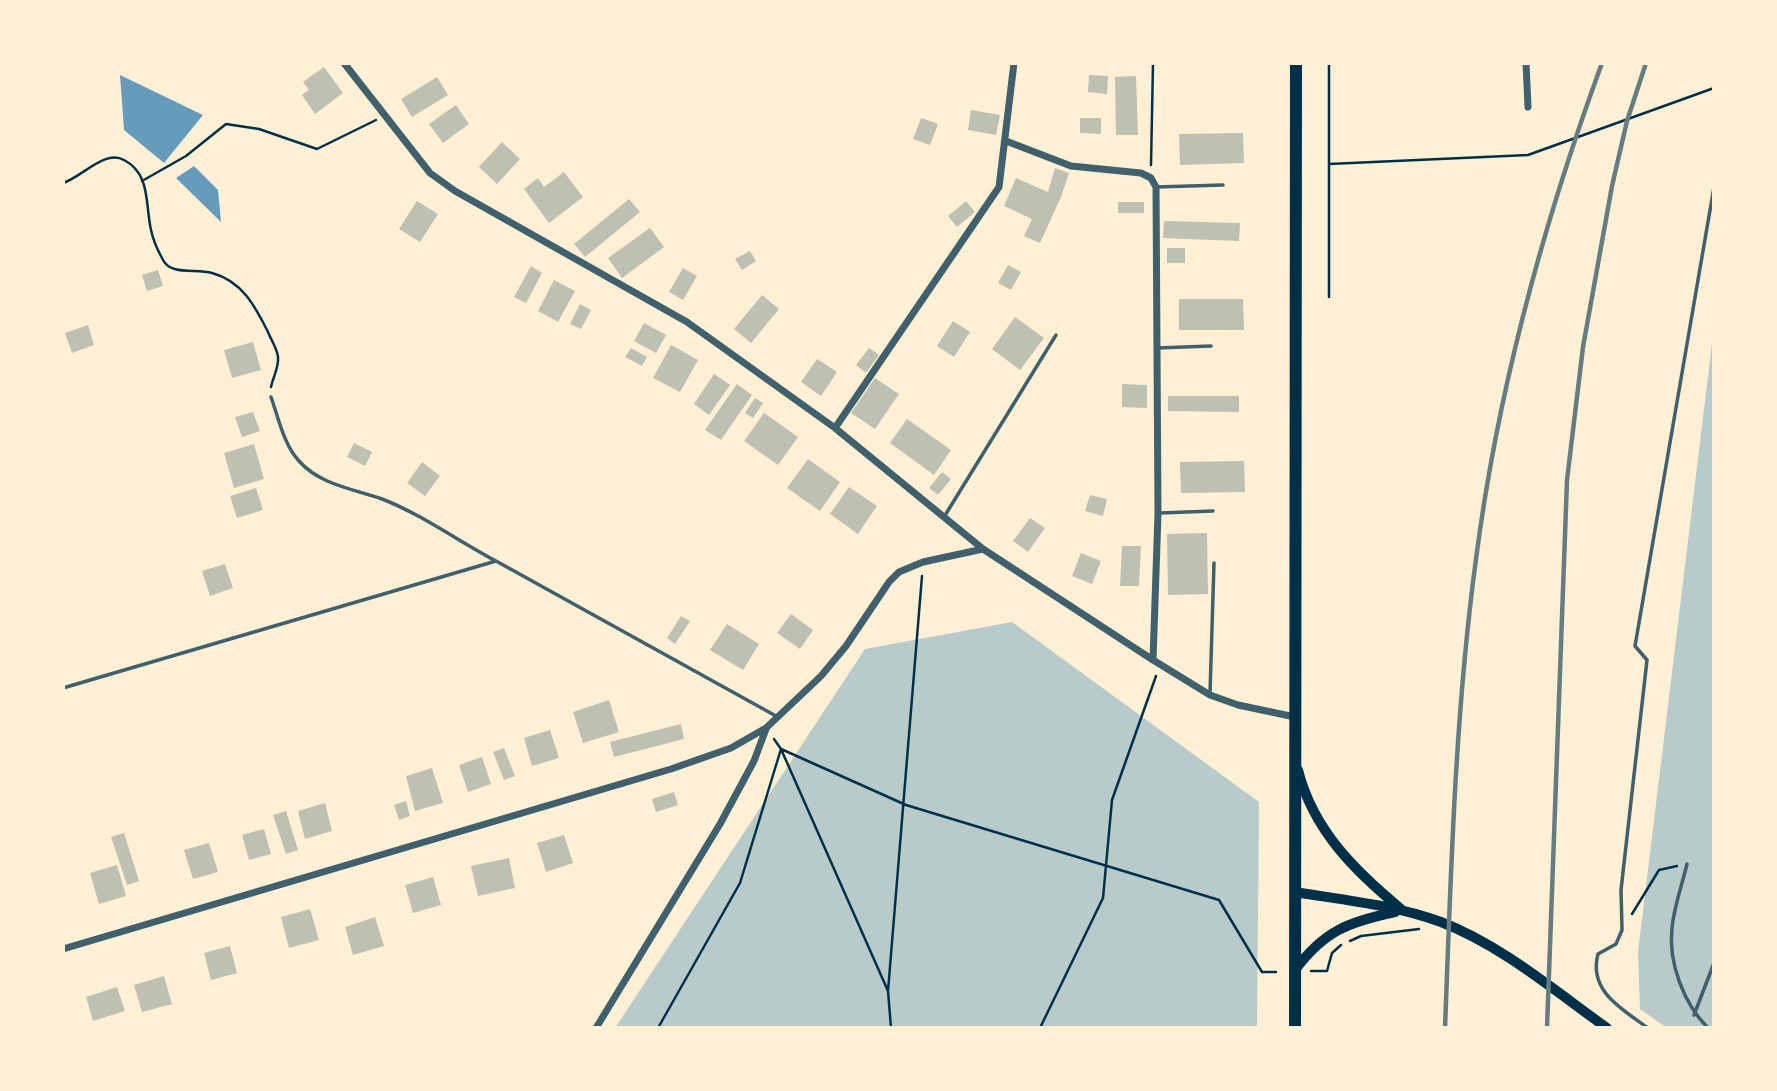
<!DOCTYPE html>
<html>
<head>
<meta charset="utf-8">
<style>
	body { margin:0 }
	#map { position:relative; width:1777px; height:1091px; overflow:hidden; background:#fdf0d5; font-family:"Work Sans",sans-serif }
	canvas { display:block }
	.frame { position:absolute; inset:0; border:65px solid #fdf0d5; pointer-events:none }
</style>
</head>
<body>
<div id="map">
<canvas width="1777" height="1091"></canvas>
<div class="frame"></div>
</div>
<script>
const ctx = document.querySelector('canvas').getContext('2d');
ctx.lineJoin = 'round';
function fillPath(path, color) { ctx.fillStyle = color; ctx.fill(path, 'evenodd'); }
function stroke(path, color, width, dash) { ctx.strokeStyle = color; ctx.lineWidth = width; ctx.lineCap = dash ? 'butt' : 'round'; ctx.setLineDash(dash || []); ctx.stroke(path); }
fillPath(new Path2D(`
	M1714,327V1028H1667L1640,1009L1638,952Z
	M1012,622L1259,802L1257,1028H615L865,649Z`), '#b9caca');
fillPath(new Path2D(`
	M120,75L203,115L164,163L124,130Z
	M194,166L218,190L221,222L176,178Z`), '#669bbc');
fillPath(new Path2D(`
	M324,67L343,93L315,114L302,95L309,90L303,82Z
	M1089,75L1108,76L1107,94L1088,92Z
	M1136,76L1138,135H1116L1115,77Z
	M437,77L448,95L412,117L401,99Z
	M456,105L469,124L443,143L429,124Z
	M971,110L1000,115L996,135L968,130Z
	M921,118L938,124L930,145L913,139Z
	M1080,118H1101V134L1080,133Z
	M1243,133L1244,163L1180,165L1179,134Z
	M502,142L520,159L497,184L479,167Z
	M1055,168L1069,173L1061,197L1040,243L1024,236L1032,219L1004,206L1016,178L1048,192Z
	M564,172L583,197L549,223L524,189L538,178L544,187Z
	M629,199L640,212L585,257L574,244Z
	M417,201L438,214L420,242L399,229Z
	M966,201L975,212L957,227L948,216Z
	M1118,202H1144V213H1118Z
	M1164,221L1240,223L1239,241L1163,238Z
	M650,228L664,247L622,278L608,258Z
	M1167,248H1185V263H1167Z
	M750,251L756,261L742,270L735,259Z
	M1008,265L1021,272L1011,290L998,283Z
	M531,266L542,273L526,303L514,297Z
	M683,268L697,276L683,300L669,292Z
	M158,270L163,286L147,291L142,275Z
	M554,280L575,291L558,322L538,311Z
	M762,295L779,309L751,343L734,329Z
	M1179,299H1243L1244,330H1179Z
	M580,304L591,310L581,329L570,324Z
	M1015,317L1044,338L1020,370L992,349Z
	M953,321L970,332L954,357L937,346Z
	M644,323L666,335L656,353L634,341Z
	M88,325L94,345L72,353L65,333Z
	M253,342L261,370L232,378L224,350Z
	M671,345L698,360L680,392L653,378Z
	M631,348L647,357L642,366L625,357Z
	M869,348L879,355L866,373L856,365Z
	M817,359L837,372L821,396L801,382Z
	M714,374L730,385L709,415L694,404Z
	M875,378L899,394L875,429L851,413Z
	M737,384L752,395L721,440L705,430Z
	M1122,384L1147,385V408L1122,407Z
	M1168,396H1239V412L1168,411Z
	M755,398L763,403L753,418L745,413Z
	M253,412L260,431L242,437L235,417Z
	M764,413L798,437L778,465L744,441Z
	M907,419L951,450L934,475L890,443Z
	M354,443L372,452L365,466L347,457Z
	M254,444L264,479L234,488L224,453Z
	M808,459L840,482L820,511L787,488Z
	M1244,461L1245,492L1181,493L1180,462Z
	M422,462L440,476L425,496L407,483Z
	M942,472L951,479L938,495L929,488Z
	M849,487L877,506L858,534L830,514Z
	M256,488L263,510L237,518L230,496Z
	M1090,495L1107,499L1103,516L1085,511Z
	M1030,518L1045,528L1028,552L1013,541Z
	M1207,533L1208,594L1168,595L1167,534Z
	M1122,546H1141L1139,586H1120Z
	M1081,553L1101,561L1092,584L1072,576Z
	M225,564L233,588L210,596L202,571Z
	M791,614L813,630L800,649L777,633Z
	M681,616L690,621L675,644L667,638Z
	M727,624L759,644L743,670L710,650Z
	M609,700L619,732L583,743L573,712Z
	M681,724L684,739L614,757L610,742Z
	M550,730L559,758L532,766L524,738Z
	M504,748L515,776L504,780L493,752Z
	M482,757L491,784L468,792L459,765Z
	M432,768L443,803L415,811L406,776Z
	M674,792L678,805L656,812L652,799Z
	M406,801L410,816L399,820L394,805Z
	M325,803L332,831L305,839L298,811Z
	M286,811L298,850L286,854L273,815Z
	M264,829L271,854L249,860L242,835Z
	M124,833L139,881L127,885L111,837Z
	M564,835L573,863L546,872L537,843Z
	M209,843L218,872L193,879L184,850Z
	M509,858L515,888L478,896L471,866Z
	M117,865L126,896L99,904L90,873Z
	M433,877L441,905L413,913L405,885Z
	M310,909L319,940L289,948L281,917Z
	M375,917L384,946L353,955L345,927Z
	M230,946L237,973L211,980L204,953Z
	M164,976L172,1004L142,1012L134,985Z
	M117,987L125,1011L93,1021L86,997Z`), '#bec0b2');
stroke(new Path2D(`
	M1329,63V297
	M1329,164L1528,155L1714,88
	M1151,165L1153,63
	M142,181L186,156L226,124L259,129L317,149L376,120
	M63,183C82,177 105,149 124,160C151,174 145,204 151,230C153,240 158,251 163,260C171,276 197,268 212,273C242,281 255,306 268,332C271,340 277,348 278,357C279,368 273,377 271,387
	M1632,914L1659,870L1677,866
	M1350,941L1361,936L1419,929
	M1311,971H1327L1332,953L1341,945
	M888,991L781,749L906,805L1219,900L1262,972H1276
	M658,1028L740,883L781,749L774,739
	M891,1028L888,991L922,576
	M1040,1028L1103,898L1112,800L1156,676`), '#003049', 2.5);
stroke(new Path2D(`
	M1156,187L1223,185
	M1157,348L1211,346
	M271,397C278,417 284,445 299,461C320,485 354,489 382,499C419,513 460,542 496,561
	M1160,513L1213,511
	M944,517L1056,335
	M63,688L496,561L776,716
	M1210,693L1214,563
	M1687,864C1682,885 1674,907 1672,928C1668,963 1684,1004 1708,1028
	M1694,1015L1714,963
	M1648,1028C1622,1009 1588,991 1598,954L1616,944L1622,930L1621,890L1647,660L1635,646L1714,187`), '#3f606c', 3.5);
stroke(new Path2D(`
	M344,63L430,173L455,191L687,322L835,428L983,549L1153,660L1210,695L1238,705L1295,717
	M1526,63L1528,107
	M1006,141L1071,166L1141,173L1151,178L1156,187L1158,514L1153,660
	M835,428L999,187L1014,63
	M63,949L671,769L731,748L766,728L821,676L846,646L889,582L899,572L923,562L983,549
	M596,1028L720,824L754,761L766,729`), '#3f606c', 7);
stroke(new Path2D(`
	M1298,770C1313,830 1355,871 1401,909
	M1295,892C1344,900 1394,905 1441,922C1501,945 1555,991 1607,1028
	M1295,970C1324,931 1348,922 1395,912`), '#003049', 10);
stroke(new Path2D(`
	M1295,1028L1296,63`), '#003049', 12);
stroke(new Path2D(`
	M1445,1028C1451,872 1455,714 1476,559C1498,389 1543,224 1602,63
	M1547,1028L1567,480L1583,347L1612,186L1627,121L1646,63`), '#657d81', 4.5);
</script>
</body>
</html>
